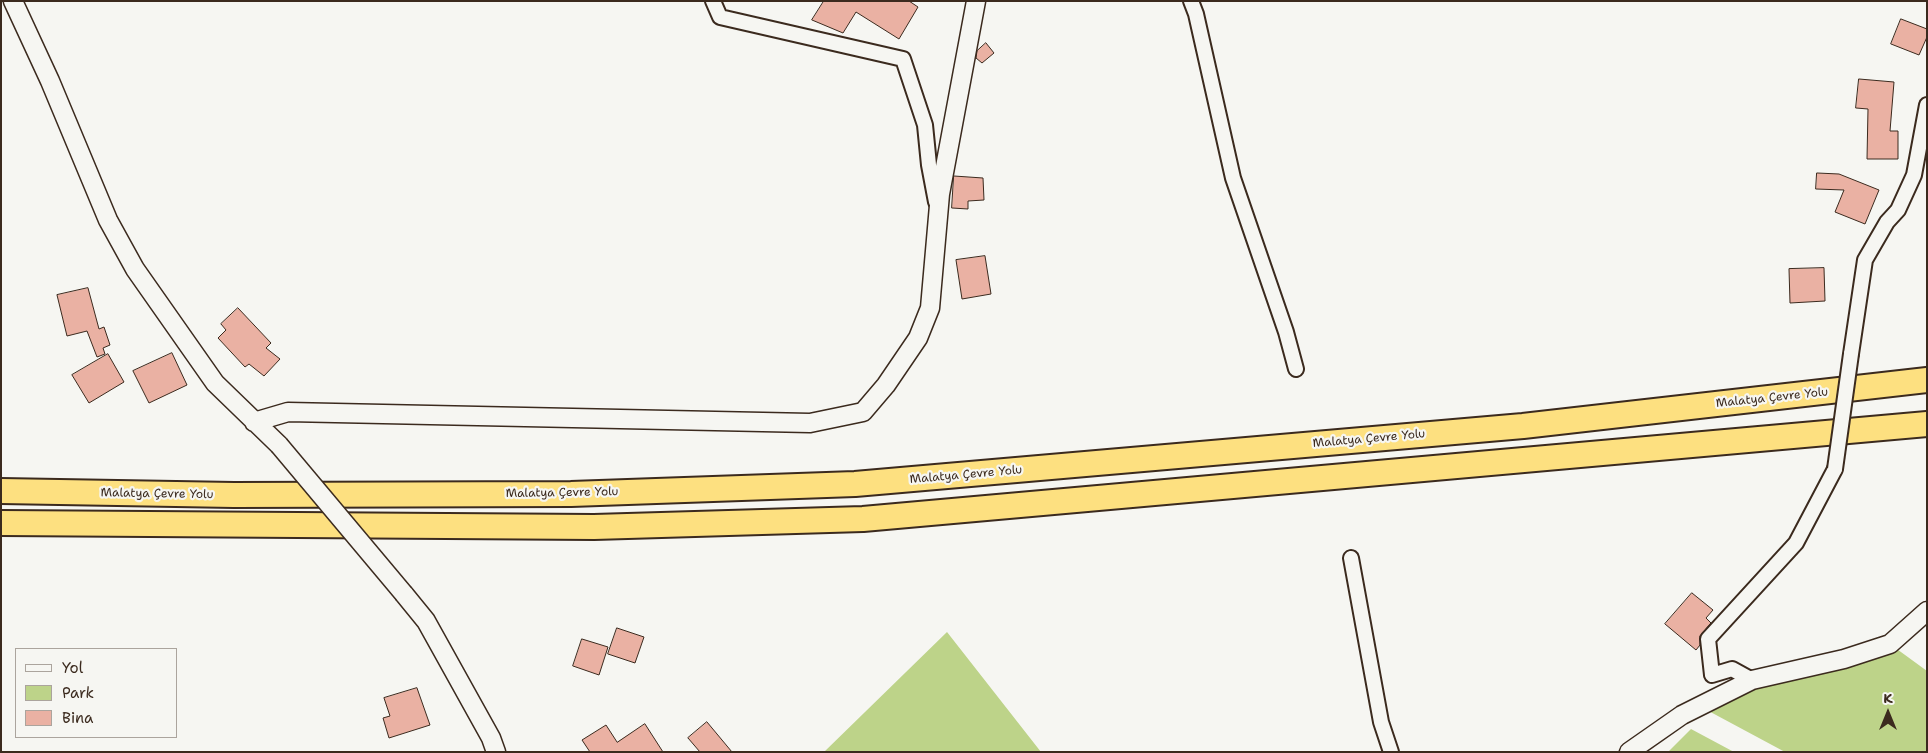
<!DOCTYPE html>
<html>
<head>
<meta charset="utf-8">
<style>
	body { margin:0 }
	#map { position:relative; width:1928px; height:753px; overflow:hidden; background:#f6f6f2; font-family:"Shantell Sans",sans-serif }
	canvas { display:block }
	.frame { position:absolute; inset:0; border:2px solid #3b2a1e; pointer-events:none }
	.legend { position:absolute; left:15px; top:648px; width:162px; height:90px; box-sizing:border-box; background:#f6f6f2; border:1px solid #aba49d; margin:0; padding:6px 9px; list-style:none; font-size:15px; color:#3b2a1e }
	.legend li { display:flex; align-items:center; gap:10px; height:25px }
	.legend b { width:25px; border:1px solid #aba49d }
	.north { position:absolute; left:1863px; top:688px; width:50px; height:50px; -webkit-text-stroke:4px #f6f6f2; paint-order:stroke; rotate:0deg; font-size:14px; font-weight:700; line-height:20px; text-align:center; color:#3b2a1e }
	.north::after { content:''; display:block; margin:auto; width:18px; height:22px; background:#3b2a1e; clip-path:polygon(50% 0,100% 100%,50% 72%,0 100%) }
</style>
</head>
<body>
<div id="map">
<canvas width="1928" height="753"></canvas>
<div class="frame"></div>
<ul class="legend">
<li><b style="height:6px;background:#f6f6f2"></b>Yol</li>
<li><b style="height:14px;background:#bdd389"></b>Park</li>
<li><b style="height:14px;background:#eab1a3"></b>Bina</li>
</ul>
<div class="north">K</div>
</div>
<script>
const ctx = document.querySelector('canvas').getContext('2d');
ctx.lineJoin = 'round';
function fillPath(path, color) { ctx.fillStyle = color; ctx.fill(path, 'evenodd'); }
function stroke(path, color, width, dash) { ctx.strokeStyle = color; ctx.lineWidth = width; ctx.lineCap = dash ? 'butt' : 'round'; ctx.setLineDash(dash || []); ctx.stroke(path); }
function label(font, color, halo, rows, align = 'center') {
  ctx.font = font + ' "Shantell Sans",sans-serif'; ctx.lineWidth = 4.5; ctx.setLineDash([]); ctx.textBaseline = 'middle'; ctx.strokeStyle = halo; ctx.fillStyle = color; for (const [text, x, y, turn = 0] of rows) {
    ctx.save(); ctx.translate(x, y); ctx.rotate((+turn || 0) * Math.PI / 180); ctx.textAlign = isNaN(turn) ? turn : align; if (halo) ctx.strokeText(text, 0, 0); ctx.fillText(text, 0, 0); ctx.restore();
  }
}
fillPath(new Path2D(`
	M947,632L1041,752H824Z
	M1890,644L1927,671V752H1785L1703,708L1752,680Z
	M1691,729L1734,752H1668Z`), '#bdd389');
const building = new Path2D(`
	M824,1H909L918,7L899,39L856,12L843,33L812,20Z
	M1901,19L1927,29V37L1919,55L1891,44Z
	M986,43L994,53L982,63L976,58L977,51Z
	M1859,79L1894,82L1890,131H1898V159H1867L1868,109L1856,108Z
	M1817,173L1839,174L1879,190L1865,224L1835,212L1844,190L1816,189Z
	M954,176L983,178L984,200L968,201V209L952,208Z
	M985,256L991,294L962,299L956,260Z
	M1824,268L1825,301L1790,303L1789,269Z
	M88,288L99,329L104,327L110,345L103,348L105,354L97,357L87,331L67,336L57,295Z
	M238,308L271,343L266,348L280,359L264,376L249,364L245,367L218,338L226,330L221,324Z
	M172,353L187,385L149,403L133,371Z
	M108,354L124,382L89,403L72,375Z
	M1692,593L1713,610L1706,618L1711,623L1700,636V645L1696,650L1665,624Z
	M617,628L644,637L635,663L608,654Z
	M582,639L608,647L599,675L573,666Z
	M417,688L430,725L389,738L383,718L390,716L384,698Z
	M707,722L732,752H700L688,738Z
	M645,724L663,752H590L582,740L606,725L617,742Z`);
fillPath(building, '#eab1a3');
stroke(building, '#3b2a1e', 1);
const minor = new Path2D(`
	M713,1L720,17L903,59L925,125L929,165L936,202
	M1191,1L1196,14L1233,178L1286,332L1296,369
	M1851,354L1865,260L1887,222L1898,210L1914,175L1927,105
	M1351,558L1381,722L1391,752
	M1752,680L1732,669L1712,675L1708,639L1796,543L1835,469`);
const tertiary = new Path2D(`
	M13,1L50,81L108,220L135,269L215,383L279,445
	M254,422L288,412L810,423L863,412L886,385L918,338L930,308L940,194L976,1
	M404,594L426,621L491,738L496,752
	M1629,752L1682,715L1752,680L1844,659L1890,644L1927,611`);
const trunk = new Path2D(`
	M1,491L234,495L571,494L855,484L1523,426L1927,380
	M1,523L594,527L863,519L1927,424`);
stroke(minor, '#3b2a1e', 18);
stroke(tertiary, '#3b2a1e', 21);
stroke(trunk, '#3b2a1e', 28);
stroke(minor, '#f6f6f2', 14);
stroke(tertiary, '#f6f6f2', 18);
stroke(trunk, '#fde080', 24);
const minorBridge = new Path2D(`
	M1835,469L1851,354`);
const tertiaryBridge = new Path2D(`
	M279,445L404,594`);
stroke(minorBridge, '#3b2a1e', 18, []);
stroke(tertiaryBridge, '#3b2a1e', 21, []);
stroke(minorBridge, '#f6f6f2', 14);
stroke(tertiaryBridge, '#f6f6f2', 18);
label('12px', '#3b2a1e', '#f6f6f2', [
	["Malatya Çevre Yolu",1772,398,-6],
	["Malatya Çevre Yolu",1369,439,-5],
	["Malatya Çevre Yolu",966,475,-5],
	["Malatya Çevre Yolu",562,493,-1],
	["Malatya Çevre Yolu",157,494,1]
]);
</script>
</body>
</html>
